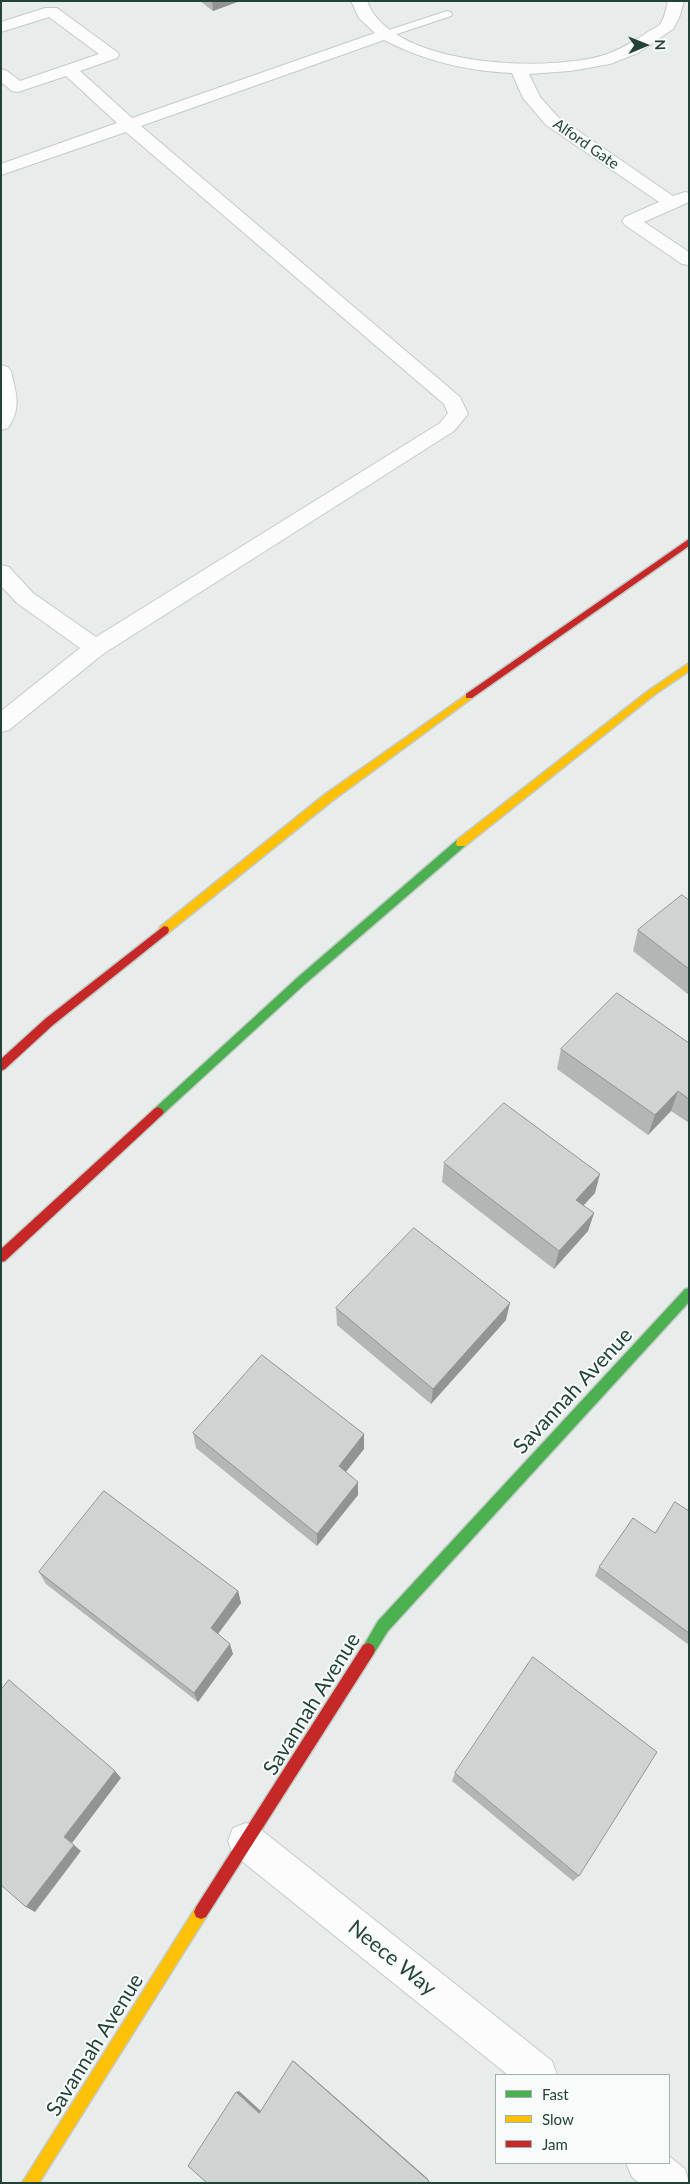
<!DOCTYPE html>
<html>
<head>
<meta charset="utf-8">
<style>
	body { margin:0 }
	#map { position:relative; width:690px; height:2184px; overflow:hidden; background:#e8edeb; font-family:Lato,sans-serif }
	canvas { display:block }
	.frame { position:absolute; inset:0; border:2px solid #24423a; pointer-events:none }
	.legend { position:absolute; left:495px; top:2074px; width:175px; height:90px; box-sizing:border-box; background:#f7fbf9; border:1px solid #a3b1ad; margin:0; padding:6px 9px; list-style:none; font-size:15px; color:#24423a }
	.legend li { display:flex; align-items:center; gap:10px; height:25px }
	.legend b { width:25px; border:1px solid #a3b1ad }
	.north { position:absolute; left:620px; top:20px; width:50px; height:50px; -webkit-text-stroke:4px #f7fbf9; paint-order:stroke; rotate:89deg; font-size:14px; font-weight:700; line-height:20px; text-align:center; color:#24423a }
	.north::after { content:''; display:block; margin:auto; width:18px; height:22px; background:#24423a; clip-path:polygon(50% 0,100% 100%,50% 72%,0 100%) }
</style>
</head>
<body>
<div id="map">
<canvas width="690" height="2184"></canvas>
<div class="frame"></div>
<ul class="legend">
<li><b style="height:6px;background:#4caf50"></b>Fast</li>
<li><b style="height:6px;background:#ffc107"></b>Slow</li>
<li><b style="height:6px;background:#c62828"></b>Jam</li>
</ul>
<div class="north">N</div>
</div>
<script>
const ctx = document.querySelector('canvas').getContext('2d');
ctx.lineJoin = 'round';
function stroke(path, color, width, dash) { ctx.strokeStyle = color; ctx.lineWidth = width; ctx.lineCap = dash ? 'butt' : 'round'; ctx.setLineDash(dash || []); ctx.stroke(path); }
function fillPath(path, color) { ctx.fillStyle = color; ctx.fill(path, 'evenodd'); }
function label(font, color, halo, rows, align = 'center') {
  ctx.font = font + ' Lato,sans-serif'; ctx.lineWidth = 4; ctx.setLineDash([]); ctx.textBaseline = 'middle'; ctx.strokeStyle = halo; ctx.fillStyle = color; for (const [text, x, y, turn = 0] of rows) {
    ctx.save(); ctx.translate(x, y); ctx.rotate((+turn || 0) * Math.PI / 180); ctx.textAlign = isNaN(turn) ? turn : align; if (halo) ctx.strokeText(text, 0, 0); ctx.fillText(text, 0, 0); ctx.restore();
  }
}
const lane = new Path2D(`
	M447,11L451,12L452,14L451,16L391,36H383L382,34L383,32Z`);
const street = new Path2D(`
	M351,1H367C391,67 544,72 601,56C618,51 631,43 645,34C650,30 657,28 661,23C665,17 666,8 668,1H684L679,18L673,29L638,53L610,64L570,71L529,74L540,97L558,117L673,196L685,192L689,193V202L644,222L689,252V265L682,264L625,225L622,221L625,217L659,202L546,125L523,98L512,73C467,71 425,61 384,40L141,126L460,397L468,414L454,431L103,654L9,730L1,732V711L80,648L17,603L1,586V565L9,567L33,593L96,637L440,423L448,413L444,404L126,132L1,175V164L117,123L66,76L18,92L12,91L1,82V69L7,71L20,81L99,54L49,17L1,32V22L45,8H57L117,52L119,55L117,58L80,71L132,118L375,33L359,18Z
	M1,365L8,367L11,371C16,393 22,408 8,428L1,430Z
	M246,1823L259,1828L552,2061L557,2075H508L233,1854L228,1841L233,1828Z
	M669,2156L685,2169L689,2183H639L632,2177L626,2163H669Z`);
const fast = new Path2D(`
	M461,839L466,843L465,846L305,984L162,1115L158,1117L154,1115L152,1112L154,1109L297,978L457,840Z
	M689,1288V1302L388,1631L373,1655L368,1657L363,1655L361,1650L378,1621L685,1289Z`);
const slow = new Path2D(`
	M689,663V671L654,695L465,846H457L456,843L457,840L648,691Z
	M469,693L474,696L472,698L332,801L168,933H160L159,930L160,927L324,795Z
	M201,1905L206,1907L208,1912L206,1917L39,2183H22L196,1907Z`);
const jam = new Path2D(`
	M689,539V546L472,698H466V694Z
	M164,926L168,927L169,930L168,933L53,1025L5,1069L1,1071V1059L45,1019Z
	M158,1107L162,1109L164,1112L162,1115L5,1261L1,1262V1249L154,1109Z
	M368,1643L373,1645L375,1650L373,1655L206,1917L201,1919L196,1917L194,1912L196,1907L363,1645Z`);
stroke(lane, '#c5cac8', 2);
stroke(street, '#c5cac8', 2);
stroke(fast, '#c3cbc8', 3);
stroke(slow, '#c3cbc8', 3);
stroke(jam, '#c3cbc8', 3);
fillPath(lane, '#fcfcfc');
fillPath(street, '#fcfcfc');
fillPath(fast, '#4caf50');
fillPath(slow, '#ffc107');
fillPath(jam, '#c62828');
fillPath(new Path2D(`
	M200,1H240L213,11Z
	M689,900V995L633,951L638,930Z
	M689,1043V1123L671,1111L648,1135L557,1069L561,1049Z
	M444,1163L595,1193L583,1205L594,1213L588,1231L554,1269L442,1182Z
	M336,1308L506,1320L431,1404L337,1325Z
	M193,1433L364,1434V1449L346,1472L358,1495L317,1546L196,1448Z
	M689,1511V1645L595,1576L599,1567Z
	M39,1572L238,1591L241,1603L218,1634L233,1654L198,1702L46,1584Z
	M455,1773L579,1876L573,1881L452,1781Z`), '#b2b6b5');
fillPath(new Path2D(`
	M212,1H240L213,11Z
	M678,1091L671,1111L648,1135L655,1115Z
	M600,1174L595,1193L572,1218L576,1200Z
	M594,1213L588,1231L554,1269L559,1251Z
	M510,1303L506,1320L431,1404L433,1389Z
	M364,1434V1449L339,1480V1466Z
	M358,1482V1495L317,1546V1534Z
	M238,1591L241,1603L214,1639L211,1628Z
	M230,1644L233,1654L198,1702L194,1693Z
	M115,1771L121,1778L72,1843L64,1837Z
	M74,1845L81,1851L35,1912L26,1907Z
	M293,2061H294L427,2178L429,2181Z
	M239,2091L262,2112L259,2113L236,2092Z`), '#919493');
const building = new Path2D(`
	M682,895L689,900V969L638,930Z
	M617,993L689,1043V1099L678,1091L655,1115L561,1049Z
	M504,1103L600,1174L576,1200L594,1213L559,1251L444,1163Z
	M414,1228L510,1303L433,1389L336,1308Z
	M262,1355L364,1434L339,1466L358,1482L317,1534L193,1433Z
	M104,1491L238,1591L211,1628L230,1644L194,1693L39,1572Z
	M675,1502L689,1511V1633L599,1567L633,1518L655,1533Z
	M533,1657L657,1752L579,1876L455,1773Z
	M9,1680L115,1771L64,1837L74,1845L26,1907L1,1885V1690Z
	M293,2061L429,2181L428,2183H207L188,2166L236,2092L259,2113Z`);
fillPath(building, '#cfd4d2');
stroke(building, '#919493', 1);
label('15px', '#24423a', '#f7fbf9', [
	["Alford Gate",586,144,35]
]);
label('21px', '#24423a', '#f7fbf9', [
	["Savannah Avenue",573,1391,-47],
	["Savannah Avenue",312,1704,-58],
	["Neece Way",392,1958,39],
	["Savannah Avenue",95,2045,-58]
]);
</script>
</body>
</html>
